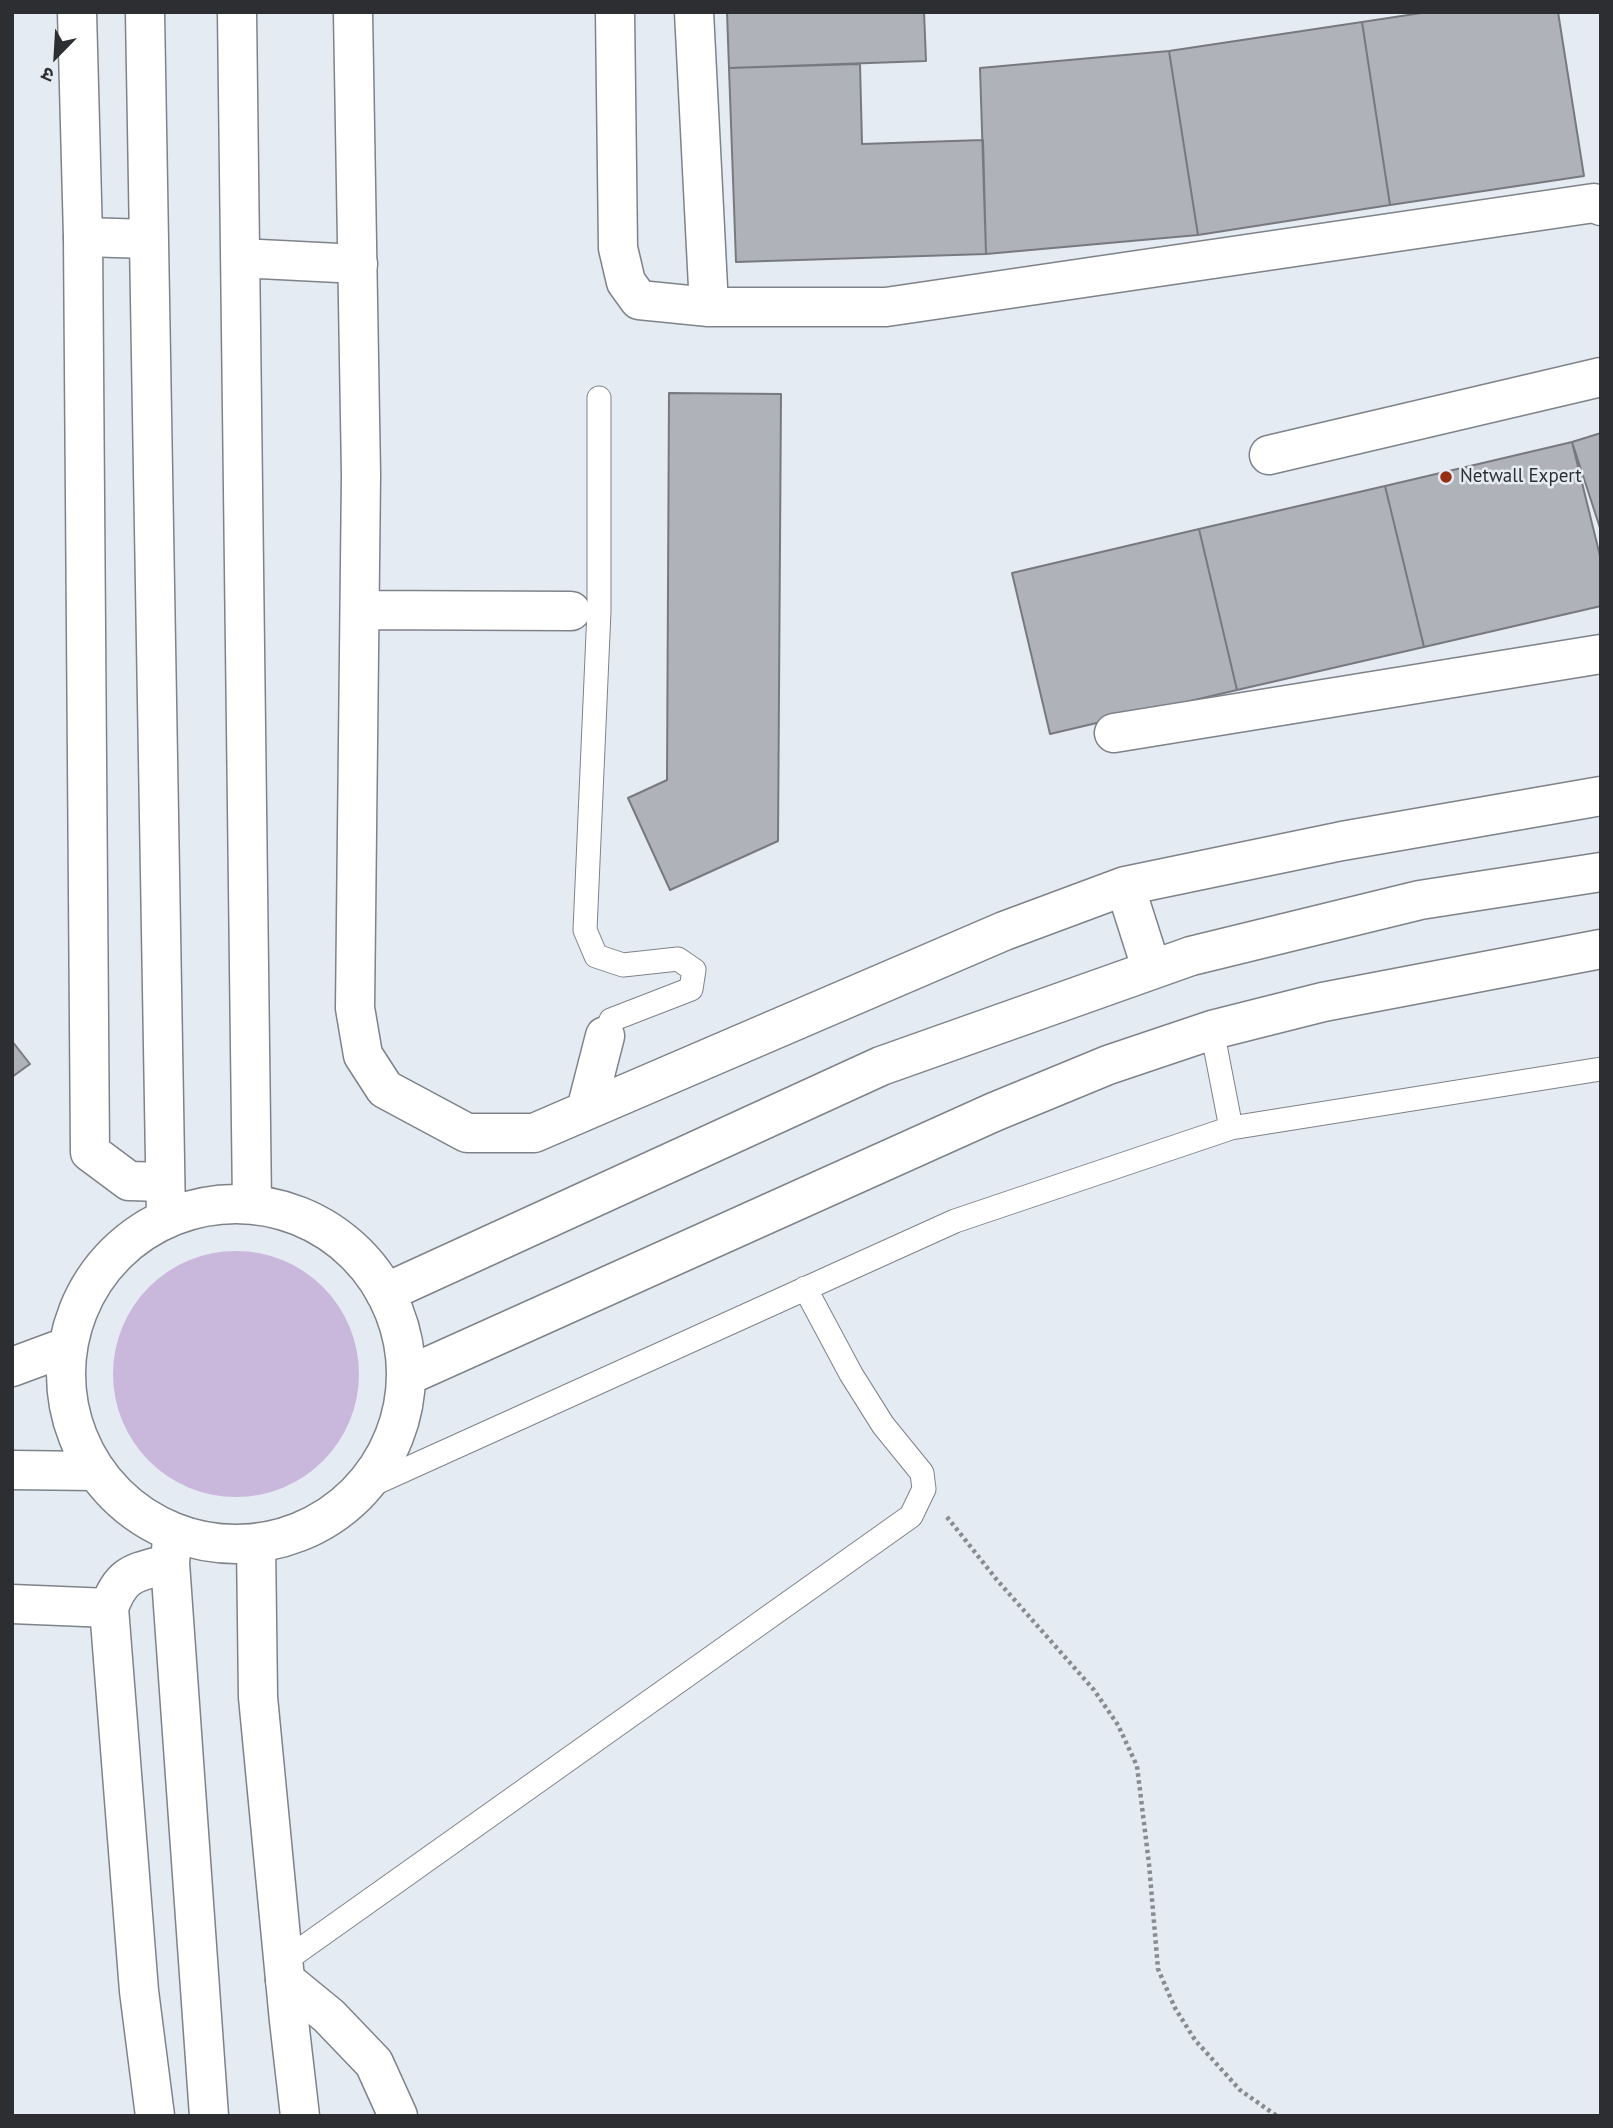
<!DOCTYPE html>
<html>
<head>
<meta charset="utf-8">
<style>
	body { margin:0 }
	#map { position:relative; width:1613px; height:2128px; overflow:hidden; background:#e5ebf2; font-family:"PT Sans","Noto Sans Devanagari",sans-serif }
	canvas { display:block }
	.frame { position:absolute; inset:0; border:14px solid #2c2e31; pointer-events:none }
	.north { position:absolute; left:21px; top:21px; width:70px; height:70px; -webkit-text-stroke:5px #e5ebf2; paint-order:stroke; rotate:204deg; font-size:19px; font-weight:700; line-height:28px; text-align:center; color:#2c2e31 }
	.north::after { content:''; display:block; margin:auto; width:24px; height:32px; background:#2c2e31; clip-path:polygon(50% 0,100% 100%,50% 72%,0 100%) }
</style>
</head>
<body>
<div id="map">
<canvas width="1613" height="2128"></canvas>
<div class="frame"></div>
<div class="north">उ</div>
</div>
<script>
const ctx = document.querySelector('canvas').getContext('2d');
ctx.lineJoin = 'round';
function fillPath(path, color) { ctx.fillStyle = color; ctx.fill(path, 'evenodd'); }
function stroke(path, color, width, dash) { ctx.strokeStyle = color; ctx.lineWidth = width; ctx.lineCap = dash ? 'butt' : 'round'; ctx.setLineDash(dash || []); ctx.stroke(path); }
function label(font, color, halo, rows, align = 'center') {
  ctx.font = font + ' "PT Sans",sans-serif'; ctx.lineWidth = 5; ctx.setLineDash([]); ctx.textBaseline = 'middle'; ctx.strokeStyle = halo; ctx.fillStyle = color; for (const [text, x, y, turn = 0] of rows) {
    ctx.save(); ctx.translate(x, y); ctx.rotate((+turn || 0) * Math.PI / 180); ctx.textAlign = isNaN(turn) ? turn : align; if (halo) ctx.strokeText(text, 0, 0); ctx.fillText(text, 0, 0); ctx.restore();
  }
}
fillPath(new Path2D(`
	M113 1374a123 123 0 1 1 246 0a123 123 0 1 1-246 0Z`), '#cab7dc');
const building = new Path2D(`
	M727,12H924L926,61L729,68Z
	M1428,12H1558L1584,176L1390,205L1362,22Z
	M1362,22L1390,205L1198,235L1169,51Z
	M1169,51L1198,235L986,254L980,68Z
	M860,64L862,144L983,140L986,254L736,262L729,68Z
	M669,393L781,394L778,841L670,890L628,798L667,780Z
	M1601,433V531L1572,442Z
	M1572,442L1601,560V606L1424,647L1385,486Z
	M1385,486L1424,647L1237,690L1199,529Z
	M1199,529L1237,690L1050,734L1012,573Z
	M12,1041L30,1064L12,1077Z`);
fillPath(building, '#b0b2ba');
stroke(building, '#787980', 2);
const lane = new Path2D(`
	M599,398V611L585,930L596,956L623,965L678,959L694,970L691,989L611,1020L605,1036
	M1212,1030L1231,1128
	M358,1491L955,1221L1231,1128L1601,1069
	M283,1962L911,1516L924,1489L922,1473L883,1425L851,1374L805,1288`);
const street = new Path2D(`
	M77,12L83,237L90,1152L129,1181L165,1182
	M353,12L361,475L355,1008L363,1055L385,1089L467,1133H534L1004,931L1125,886L1342,841L1601,796
	M615,12L618,248L626,282L639,300L709,307H886L1594,203L1601,206
	M694,12L709,307
	M1269,455L1601,377
	M360,610L571,611
	M1114,733L1601,654
	M1125,886L1148,958L1149,970
	M586,1110L605,1036
	M12,1604L109,1608
	M285,1980L329,2016L374,2063L398,2116`);
const secondary = new Path2D(`
	M145,12L166,1218
	M237,12L252,1204
	M83,237L149,239
	M240,258L358,264
	M66 1374a170 170 0 1 1 340 0a170 170 0 1 1-340 0Z
	M385,1293L881,1066L1191,956L1420,900L1601,872
	M12,1367L66,1347
	M407,1376L994,1112L1108,1065L1212,1030L1323,1002L1601,949
	M12,1470L95,1471
	M172,1538L170,1563L209,2116
	M256,1543L258,1697L289,2021L300,2116
	M155,2116L139,1991L109,1608C122,1571 136,1573 170,1563`);
stroke(lane, '#7d8389', 25);
stroke(street, '#7d8389', 41);
stroke(secondary, '#7d8389', 41);
stroke(new Path2D(`
	M947,1517L997,1580L1094,1690L1118,1725L1137,1766L1149,1864L1158,1969L1175,2008L1195,2040L1240,2090L1277,2116`), '#888c91', 4.5, [3.5, 3.5]);
stroke(lane, '#fff', 23);
stroke(street, '#fff', 38);
stroke(secondary, '#fff', 38);
for (const [x, y, r, color] of [
	[1446,477,7,"#972f13"]
]) { const dot = new Path2D(); dot.arc(x, y, r, 0, 2 * Math.PI); ctx.fillStyle = color; ctx.fill(dot); stroke(dot, '#e5ebf2', 2.5); }
label('19px', '#2c2e31', '#e5ebf2', [
	["Netwall Expert",1460,477]
], 'left');
</script>
</body>
</html>
